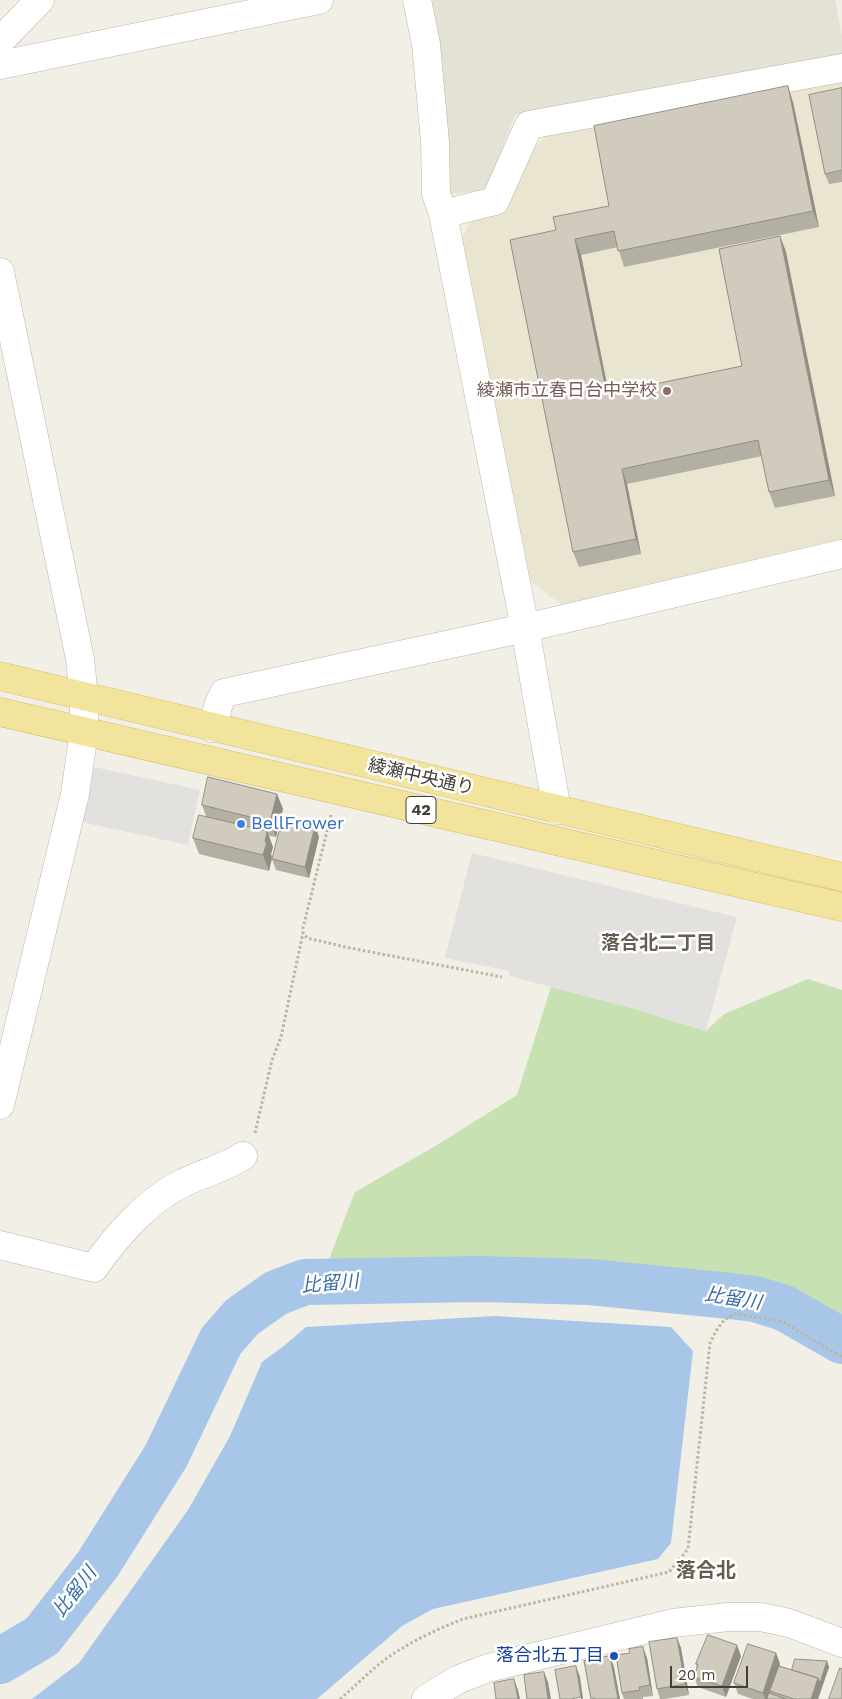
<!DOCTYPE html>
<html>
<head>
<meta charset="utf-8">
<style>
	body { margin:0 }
	#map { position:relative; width:842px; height:1699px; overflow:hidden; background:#f1efe6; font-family:"Work Sans",sans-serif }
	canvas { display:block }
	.scale { position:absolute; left:670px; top:1666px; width:78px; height:22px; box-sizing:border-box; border:2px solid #433f36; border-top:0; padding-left:6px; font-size:15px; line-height:18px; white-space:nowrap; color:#433f36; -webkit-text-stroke:4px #fff; paint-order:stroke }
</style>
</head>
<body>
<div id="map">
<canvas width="842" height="1699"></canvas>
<div class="scale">20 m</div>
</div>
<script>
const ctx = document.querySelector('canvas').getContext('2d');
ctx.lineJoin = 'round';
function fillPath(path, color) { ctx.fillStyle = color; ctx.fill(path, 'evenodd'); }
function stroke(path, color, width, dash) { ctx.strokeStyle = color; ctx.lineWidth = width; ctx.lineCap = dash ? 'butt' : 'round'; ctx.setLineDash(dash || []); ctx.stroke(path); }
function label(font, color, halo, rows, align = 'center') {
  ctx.font = font + ' "Work Sans","Noto Sans JP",sans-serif'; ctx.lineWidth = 5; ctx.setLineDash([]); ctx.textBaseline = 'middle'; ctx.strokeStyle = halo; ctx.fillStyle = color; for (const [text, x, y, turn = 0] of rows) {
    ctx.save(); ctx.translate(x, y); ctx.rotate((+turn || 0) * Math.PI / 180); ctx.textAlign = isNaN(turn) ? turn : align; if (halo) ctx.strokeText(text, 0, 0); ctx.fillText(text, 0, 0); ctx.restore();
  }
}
fillPath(new Path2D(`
	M421,0H835L842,35V55L515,115L487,190L440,195Z`), '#e4e1d5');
fillPath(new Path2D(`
	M842,78V543L562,605L531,582L461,239L475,214L527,154L553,130Z`), '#e9e5d1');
fillPath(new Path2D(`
	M808,979L842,990V1318L755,1279L329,1259L355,1192L437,1145L517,1095L551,987L628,1007L706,1031L724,1014Z`), '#c7e1b3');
fillPath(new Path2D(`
	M94,767L200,790L188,845L81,822Z
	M472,853L737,917L706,1031L628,1007L509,976V971L445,958Z`), '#e2e1de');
fillPath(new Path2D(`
	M495,1316L671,1327L693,1351L671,1543L658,1559L433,1609L402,1626L317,1699H32L79,1663L188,1510L230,1436L262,1362L285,1345L306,1327Z`), '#a8c7e8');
stroke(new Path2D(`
	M0,1661L42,1636L98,1564L166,1456L221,1341L242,1317L276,1293L305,1282L480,1279L590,1282L730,1296L755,1299L784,1308L842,1341`), '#a8c7e8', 46);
const minor = new Path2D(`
	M417,0L426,44L435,142L436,194L443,214L525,628L557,810
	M0,41L40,0
	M0,65L319,0
	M443,214L495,201L529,125L842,68
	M0,272L80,659L84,697V732L75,794L0,1105
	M212,728L219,703L224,693L525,628L842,554
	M0,1245L94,1268C115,1237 149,1199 183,1183C203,1173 225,1168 243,1156
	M426,1699L457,1680L488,1668L673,1623L728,1617H761L789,1623L842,1643`);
const major = new Path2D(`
	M0,676L842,877
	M0,712L842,907`);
stroke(minor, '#bbb7aa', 29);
stroke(major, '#d6c26f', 29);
stroke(new Path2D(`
	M331,815L303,928V933L307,938L350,948L502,977
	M255,1133L272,1060L281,1037L303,933
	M340,1699C353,1688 365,1676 378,1665C403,1645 433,1631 463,1619L669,1572L688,1549L710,1343L716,1331L724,1320L735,1314L781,1321L842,1357`), '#bcb49c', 3, [2.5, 2.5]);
stroke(minor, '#fff', 28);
stroke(major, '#f3e49d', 28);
fillPath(new Path2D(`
	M842,88V182L829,184L825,174Z
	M793,102L819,227L624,267L618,247L581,255L609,394L742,366L780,236L786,252L835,496L775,508L769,492L762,456L627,484L641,554L579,567L573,552L556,230L609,206Z
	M277,794L283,809L276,837L269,836L273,847L271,854L272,858L269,871L199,854L193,838L206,816L202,805Z
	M315,826L319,837L309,878L276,870L272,859L281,831Z
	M677,1638L681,1648L689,1695L665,1699H660L657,1689Z
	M776,1653L780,1664L779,1666L792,1670L827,1661L829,1667L818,1699H753L738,1694L734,1683Z
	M741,1656L726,1697L698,1687L694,1677L697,1668L696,1664Z
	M647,1658L653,1696L643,1697V1699H624L622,1693Z`), '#b4afa3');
fillPath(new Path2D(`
	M788,86L793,102L819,227L813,211Z
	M780,236L786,252L835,496L829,480Z
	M575,239L581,255L612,410L607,394Z
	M622,469L627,484L641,554L636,539Z
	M277,794L283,809L276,837L270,822Z
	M315,826L319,837L309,878L305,867Z
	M267,831L273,847L271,854L272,858L269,871L263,855L265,842Z
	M677,1638L681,1648L689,1695L685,1684Z
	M737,1645L741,1656L726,1697L722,1686Z
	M643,1647L647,1658L653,1696L650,1685Z
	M776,1653L780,1664L768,1699H765L763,1693Z
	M610,1656L614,1667L620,1699H618Z
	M827,1661L829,1667L818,1699H811L818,1678Z
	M576,1666L580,1677L583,1699H581V1697Z
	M544,1672L548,1682L551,1699H548Z
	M514,1679L518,1690L520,1699H518Z`), '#928e84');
const building = new Path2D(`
	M788,86L813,211L618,251L614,231L575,239L607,394L742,366L719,249L780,236L829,480L769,492L758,440L622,469L636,539L573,552L510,240L556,230L553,217L609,206L594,126Z
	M842,88V170L825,174L809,95Z
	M208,777L277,794L270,822L202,805Z
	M199,815L267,831L265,842H267L263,855L193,838Z
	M284,819L315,826L305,867L272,859L279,831H281Z
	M708,1635L737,1645L722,1686L694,1677L698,1664H696Z
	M677,1638L685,1684L657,1689L649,1642Z
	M748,1644L776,1653L763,1693L734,1683Z
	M643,1647L650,1685L639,1687L640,1690L622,1693L616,1655L630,1653L629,1649Z
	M610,1656L618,1699H595V1698L591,1699L584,1661Z
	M795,1659L827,1661L820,1683L818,1678L792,1670Z
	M576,1666L581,1697L571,1699H560L555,1670Z
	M779,1666L818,1678L811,1699H794L770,1691Z
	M840,1668L842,1669V1699H829Z
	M544,1672L548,1699H527L524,1675Z
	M514,1679L518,1699H496L494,1683Z
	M769,1693L786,1699H767Z`);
fillPath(building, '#d1cbbd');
stroke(building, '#928e84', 1);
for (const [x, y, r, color] of [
	[667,391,5,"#8d6e63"],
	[241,824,5,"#3f7fe0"],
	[614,1656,5,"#1a4fb4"]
]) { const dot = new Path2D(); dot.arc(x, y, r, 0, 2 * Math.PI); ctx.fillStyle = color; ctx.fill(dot); stroke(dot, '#fff', 2); }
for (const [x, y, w] of [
	[421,810,30]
]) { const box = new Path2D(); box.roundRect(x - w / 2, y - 13.5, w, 27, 4); ctx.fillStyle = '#fff'; ctx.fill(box); stroke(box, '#433f36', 1); }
label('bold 16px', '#433f36', null, [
	["42",421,810]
]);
label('18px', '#785e54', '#fff', [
	["綾瀬市立春日台中学校",657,391]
], 'right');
label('18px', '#433f36', '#fff', [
	["綾瀬中央通り",421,777,13]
]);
label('18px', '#366cbe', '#fff', [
	["BellFrower",251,824]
], 'left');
label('18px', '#164399', '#fff', [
	["落合北五丁目",604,1656]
], 'right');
label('bold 19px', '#655e4e', '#fff', [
	["落合北二丁目",658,943]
]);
label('italic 19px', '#3b6ca3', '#fff', [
	["比留川",330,1284,-5],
	["比留川",733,1299,9],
	["比留川",75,1592,-52]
]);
label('bold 20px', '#655e4e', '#fff', [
	["落合北",706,1571]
]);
</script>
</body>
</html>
